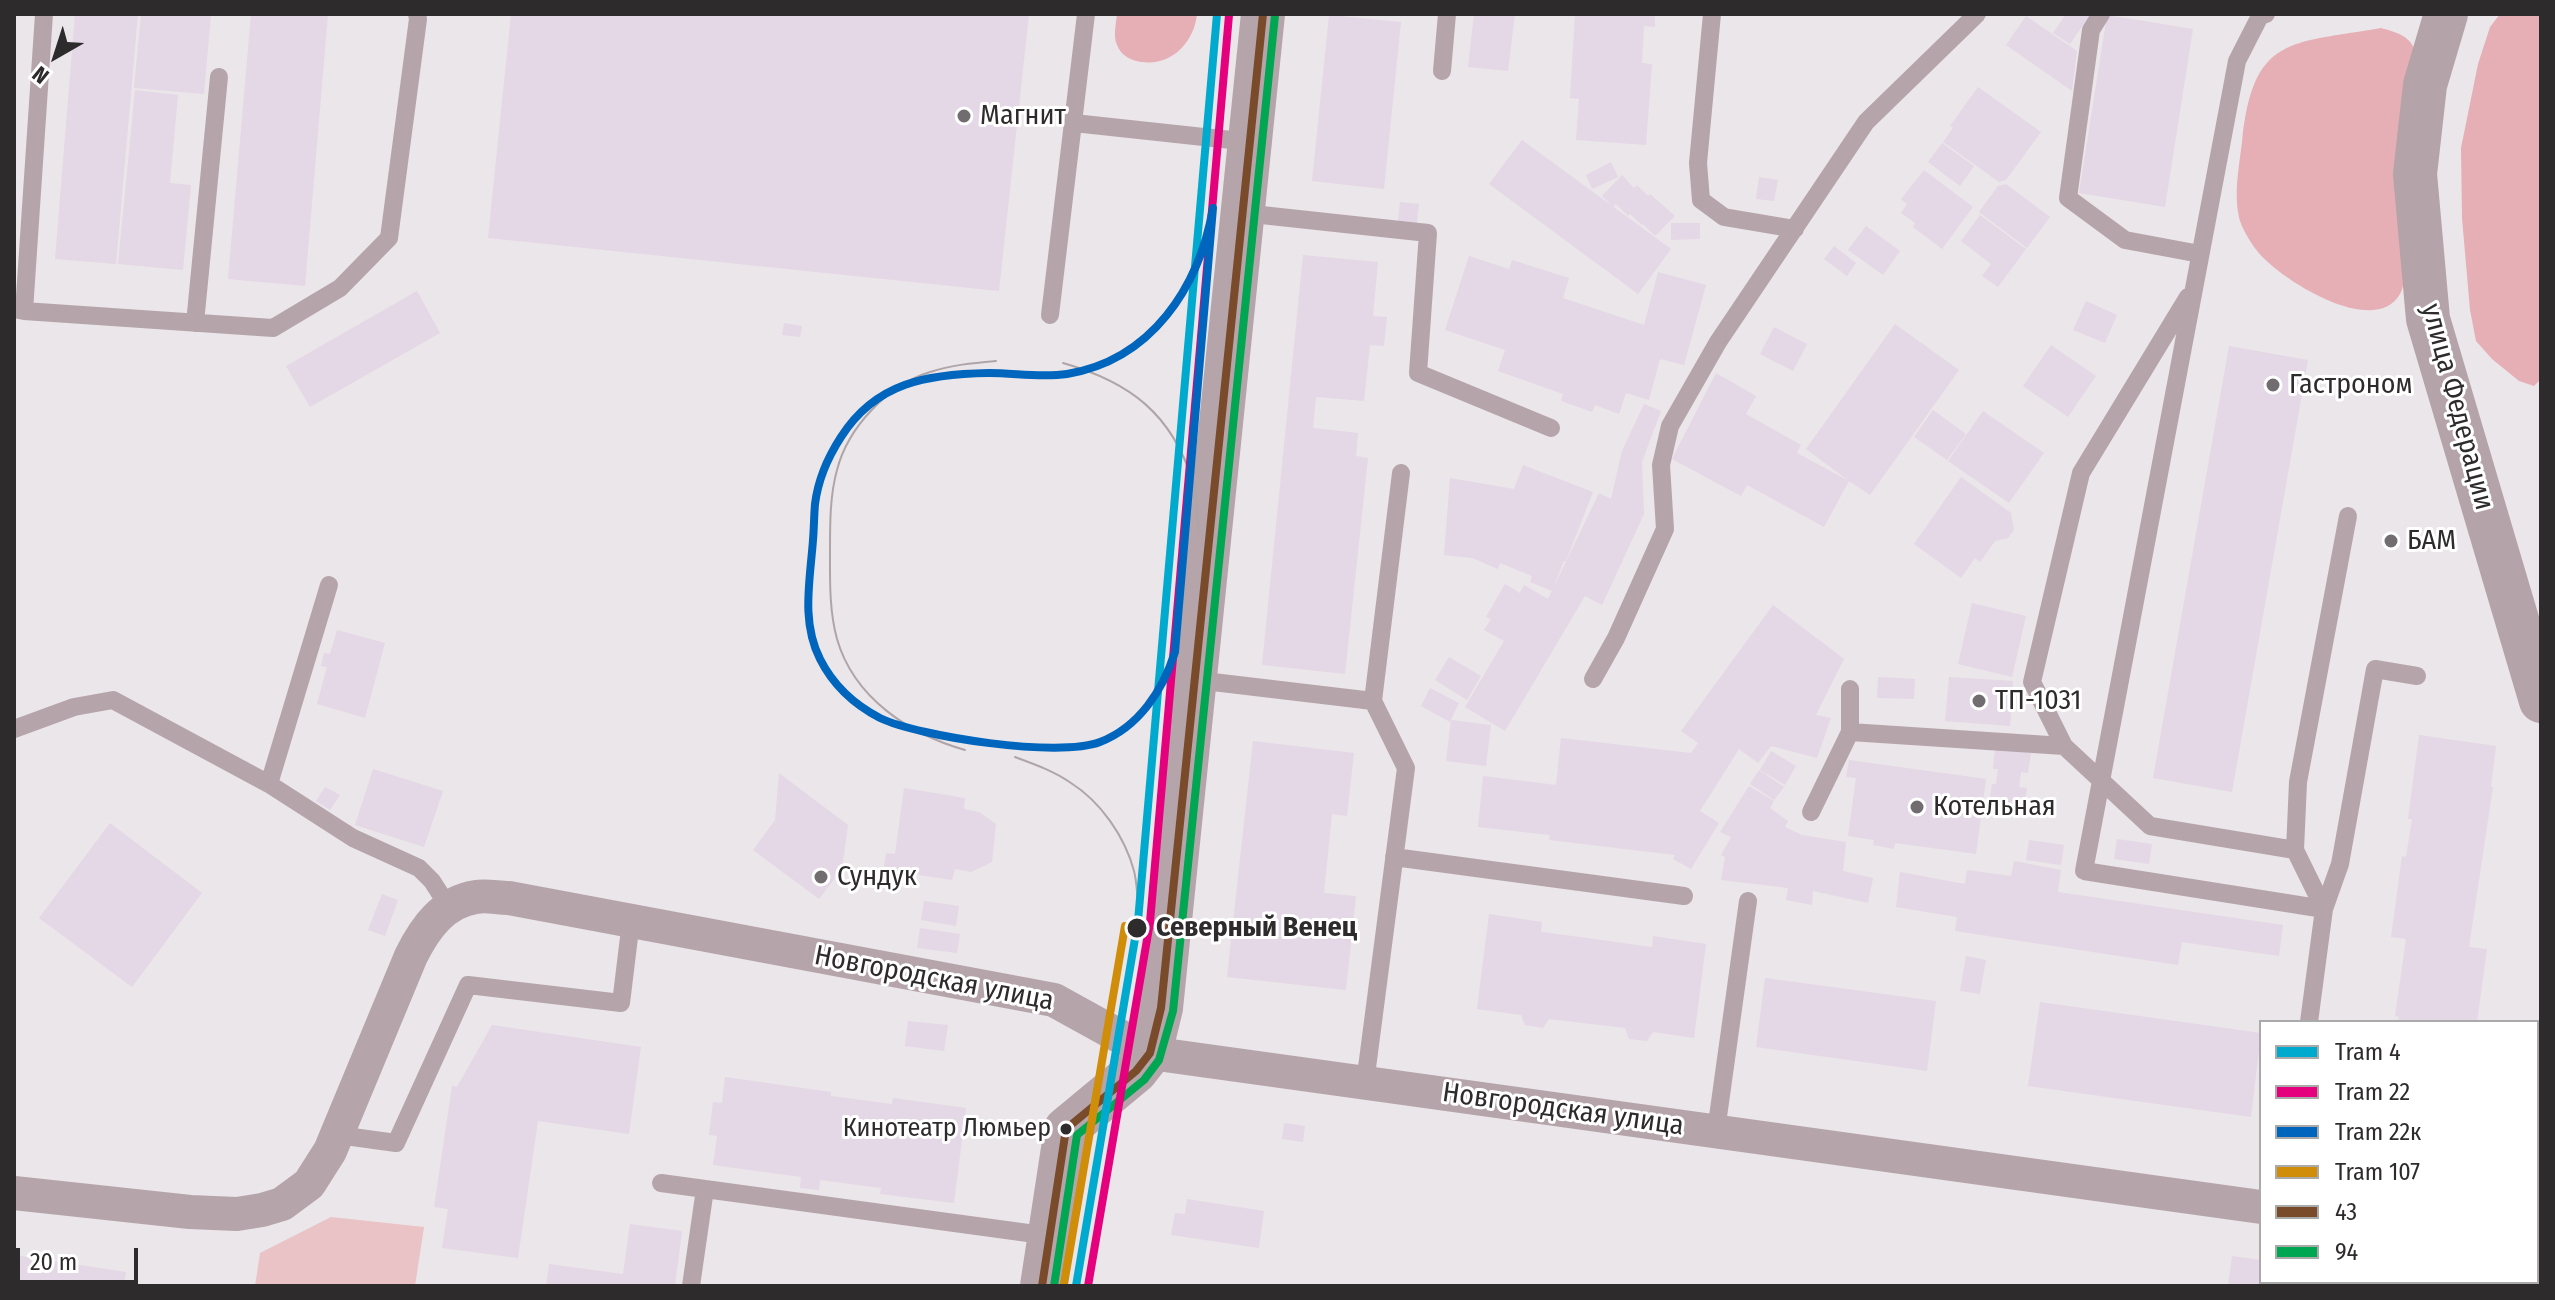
<!DOCTYPE html>
<html>
<head>
<meta charset="utf-8">
<style>
	body { margin:0 }
	#map { position:relative; width:2555px; height:1300px; overflow:hidden; background:#ebe6e9; font-family:"Fira Sans Condensed",sans-serif }
	canvas { display:block }
	.frame { position:absolute; inset:0; border:16px solid #2e2b2d; pointer-events:none }
	.legend { position:absolute; left:2259px; top:1020px; width:280px; height:264px; box-sizing:border-box; background:#fff; border:2px solid #abaaab; margin:0; padding:10px 14px; list-style:none; font-size:24px; color:#2e2b2d }
	.legend li { display:flex; align-items:center; gap:16px; height:40px }
	.legend b { width:40px; border:2px solid #abaaab }
	.north { position:absolute; left:16px; top:16px; width:80px; height:80px; -webkit-text-stroke:6px #fff; paint-order:stroke; rotate:219deg; font-size:22px; font-weight:700; line-height:32px; text-align:center; color:#2e2b2d }
	.north::after { content:''; display:block; margin:auto; width:28px; height:36px; background:#2e2b2d; clip-path:polygon(50% 0,100% 100%,50% 72%,0 100%) }
	.scale { position:absolute; left:16px; top:1248px; width:122px; height:36px; box-sizing:border-box; border:4px solid #2e2b2d; border-top:0; padding-left:10px; font-size:24px; line-height:28px; white-space:nowrap; color:#2e2b2d; -webkit-text-stroke:6px #fff; paint-order:stroke }
</style>
</head>
<body>
<div id="map">
<canvas width="2555" height="1300"></canvas>
<div class="frame"></div>
<ul class="legend">
<li><b style="height:10px;background:#00a9ce"></b>Tram 4</li>
<li><b style="height:10px;background:#e5007d"></b>Tram 22</li>
<li><b style="height:10px;background:#0065bd"></b>Tram 22к</li>
<li><b style="height:10px;background:#cf8d09"></b>Tram 107</li>
<li><b style="height:10px;background:#7a4b2a"></b>43</li>
<li><b style="height:10px;background:#00a651"></b>94</li>
</ul>
<div class="north">N</div>
<div class="scale">20 m</div>
</div>
<script>
const ctx = document.querySelector('canvas').getContext('2d');
ctx.lineJoin = 'round';
function fillPath(path, color) { ctx.fillStyle = color; ctx.fill(path, 'evenodd'); }
function stroke(path, color, width, dash) { ctx.strokeStyle = color; ctx.lineWidth = width; ctx.lineCap = dash ? 'butt' : 'round'; ctx.setLineDash(dash || []); ctx.stroke(path); }
function label(font, color, halo, rows, align = 'center') {
  ctx.font = font + ' "Fira Sans Condensed",sans-serif'; ctx.lineWidth = 6; ctx.setLineDash([]); ctx.textBaseline = 'middle'; ctx.strokeStyle = halo; ctx.fillStyle = color; for (const [text, x, y, turn = 0] of rows) {
    ctx.save(); ctx.translate(x, y); ctx.rotate((+turn || 0) * Math.PI / 180); ctx.textAlign = isNaN(turn) ? turn : align; if (halo) ctx.strokeText(text, 0, 0); ctx.fillText(text, 0, 0); ctx.restore();
  }
}
fillPath(new Path2D(`
	M331,1217L424,1227L415,1286H255L260,1253Z`), '#eac3c6');
fillPath(new Path2D(`
	M1117,14H1197C1194,43 1171,66 1142,62C1132,61 1121,56 1117,45C1113,36 1116,24 1117,14Z
	M2500,14H2541V379L2534,386L2519,381L2492,359L2476,341L2470,310L2462,218L2461,148L2478,64L2490,27Z
	M2381,28C2399,33 2411,36 2417,55L2405,276C2404,281 2403,289 2400,294C2374,339 2280,279 2258,252C2252,245 2243,230 2240,221C2233,196 2239,167 2242,142C2253,35 2290,44 2381,28Z`), '#e5afb5');
fillPath(new Path2D(`
	M75,14H138L116,264L55,259Z
	M141,14H211L204,94L134,88Z
	M251,14H328L305,286L228,279Z
	M511,14H1029L999,291L488,238Z
	M1474,14H1515L1508,71L1468,67Z
	M1575,14H1655V27L1644,26L1642,63L1652,64L1646,145L1576,140L1579,99L1570,98Z
	M2066,14L2089,16L2070,44L2053,33Z
	M1329,15L1401,22L1384,189L1312,181Z
	M2107,15L2193,29L2165,207L2079,193Z
	M2026,16L2077,51L2072,91L2006,45Z
	M1978,87L2041,132L2006,180L1999,182L1943,142L1953,128L1950,126Z
	M135,90L178,95L170,183L191,185L183,270L118,264Z
	M1522,140L1671,249L1638,294L1489,184Z
	M1942,143L1974,166L1960,186L1928,162Z
	M1611,162L1618,177L1592,189L1586,175Z
	M1924,170L1973,207L1942,249L1913,227L1915,223L1901,213L1907,204L1901,199Z
	M1622,175L1634,188L1637,185L1648,196L1650,194L1675,216L1655,236L1643,224L1642,225L1630,214L1628,216L1616,204L1613,207L1602,196Z
	M1759,177L1778,180L1774,201L1756,199Z
	M2006,184L2050,217L2027,248L1979,212L1998,186Z
	M1400,202L1419,204L1417,224L1398,222Z
	M1980,215L2026,249L1998,287L1982,276L1991,264L1961,241Z
	M1671,223H1700V239L1671,240Z
	M1866,226L1900,251L1883,275L1848,250Z
	M1834,246L1856,263L1847,276L1824,259Z
	M1303,255L1378,262L1373,316L1387,317L1384,346L1370,345L1364,401L1316,397L1313,428L1358,433L1356,456L1368,458L1345,674L1262,665Z
	M1469,256L1509,269L1512,260L1569,278L1563,298L1644,325L1658,272L1706,285L1684,365L1660,359L1649,400L1626,393L1619,414L1595,405L1592,412L1561,401L1563,394L1498,371L1505,350L1445,330Z
	M417,291L440,333L310,407L286,366Z
	M2086,301L2117,315L2105,343L2073,330Z
	M784,323L802,326L800,337L782,335Z
	M1895,324L1959,370L1870,495L1849,481L1824,527L1747,485L1741,496L1672,459L1716,373L1756,396L1746,414L1801,445L1797,453L1849,481L1806,449Z
	M1774,327L1807,344L1793,371L1760,354Z
	M2051,345L2096,376L2068,417L2023,386Z
	M2229,346L2308,360L2232,792L2153,778Z
	M1644,404L1661,411L1642,462L1644,514L1602,605L1585,596L1505,731L1465,707L1504,641L1484,630L1491,619L1486,617L1505,584L1520,593L1524,585L1548,599L1599,493L1611,499L1622,451Z
	M1933,410L1966,434L1947,460L1914,437Z
	M1983,411L2044,453L2009,503L1948,461Z
	M1523,465L1593,492L1566,561H1564L1552,591L1530,582L1532,576L1500,563L1498,569L1472,558L1444,555L1450,478L1514,489Z
	M1961,477L2011,513L2014,530L2008,538L1995,541L1980,562L1975,558L1961,578L1914,544Z
	M1972,603L2026,616L2012,677L1958,664Z
	M1773,605L1844,659L1816,715L1831,718L1817,758L1771,746L1758,763L1739,749L1700,811L1719,823L1691,869L1673,859L1675,855L1549,840L1550,835L1478,827L1483,776L1556,785L1561,738L1691,753L1698,743L1681,731Z
	M337,630L385,643L365,718L317,704L327,667L321,666L324,653L330,654Z
	M1449,657L1481,676L1467,700L1435,680Z
	M1878,677L1915,679L1914,699L1877,698Z
	M1949,677L2013,681L2010,726L1945,721Z
	M1430,688L1459,703L1450,722L1421,706Z
	M1451,720L1491,725L1486,766L1446,761Z
	M2419,735L2496,746L2491,787H2493L2469,947L2487,949L2477,1022H2398L2399,1017L2395,1016L2406,939L2391,937L2402,856L2406,857L2412,819H2408Z
	M1253,741L1354,753L1347,816L1332,814L1324,893L1356,896L1346,990L1227,977Z
	M1995,748L2031,753L2028,773L2021,772L2019,787L2027,788L2024,809L1989,803L1992,784H1996L1998,769H1993Z
	M1771,751L1796,766L1785,785L1760,770Z
	M1849,760L1986,779L1976,854L1895,843L1894,849L1873,845L1874,840L1848,836L1856,778L1846,777Z
	M373,769L443,791L424,847L355,825Z
	M1759,770L1784,787L1774,800L1750,784Z
	M779,773L848,825L842,869L819,899L753,850L775,820Z
	M1749,786L1774,801L1770,808L1788,821L1785,827L1802,835L1846,842L1843,871L1873,878L1868,903L1813,891L1812,905L1786,900L1788,888L1721,880L1725,857L1721,855L1731,837L1720,832Z
	M325,787L340,795L330,810L316,801Z
	M904,788L965,798L964,809L979,812L996,824L992,862L971,872L955,869L952,880L892,871V868L884,867L886,853L895,854Z
	M110,823L202,893L132,987L39,918Z
	M2117,839L2152,844L2149,864L2114,859Z
	M2029,840L2064,845L2061,865L2026,860Z
	M2014,861L2061,870L2058,892L2283,925L2279,956L2182,942L2178,965L1955,931L1957,917L1896,907L1900,872L1965,884L1967,870L2011,876Z
	M382,894L398,900L385,936L368,930Z
	M924,901L959,906L956,926L921,920Z
	M1489,914L1542,922L1541,932L1550,933L1652,947L1653,936L1706,944L1694,1038L1653,1032L1647,1041L1629,1039L1625,1028L1549,1019L1543,1028L1525,1025L1521,1015L1477,1009Z
	M920,928L960,934L957,953L917,948Z
	M1966,956L1986,960L1980,994L1960,991Z
	M1765,978L1936,1001L1927,1071L1756,1047Z
	M2040,1002L2261,1033L2251,1117L2028,1086Z
	M908,1021L948,1025L944,1051L905,1046Z
	M492,1025L641,1047L629,1134L538,1121L518,1258L442,1248L448,1209L434,1207L452,1086L457,1087Z
	M725,1077L831,1092V1096L892,1104L893,1098L966,1108L954,1203L880,1194L881,1188L820,1180L819,1190L800,1188L801,1177L713,1165L717,1136L709,1135L713,1102L722,1103Z
	M1284,1123L1305,1126L1303,1142L1282,1139Z
	M1187,1199L1264,1211L1259,1248L1171,1235L1175,1213L1185,1214Z
	M630,1224L682,1231L675,1286H546L549,1264L623,1274Z
	M14,1255L126,1272L124,1286H14Z
	M2232,1256L2261,1260V1282H2412L2427,1286H2228Z`), '#e4d7e6');
stroke(new Path2D(`
	M1712,14L1698,163L1701,200L1724,217L1795,229
	M2101,14L2091,30L2068,198L2125,240L2200,254
	M2266,14L2260,16L2237,61L2084,871L2324,909
	M1442,71L1447,14
	M1074,123L1250,142
	M1243,213L1428,233L1418,373L1551,428
	M2188,297L2081,473L2032,682L2064,746L2150,826L2295,850
	M14,309L24,311L44,14
	M24,311L273,328L340,288L389,238L418,19L417,14
	M1050,315L1086,14
	M195,323L219,77
	M329,585L269,784L353,838L419,868L432,881L448,906
	M1593,679L1616,638L1665,529L1661,465L1670,426L1718,342L1866,122L1977,14
	M1196,680L1373,701L1401,473
	M14,729L74,707L113,700L269,784
	M1850,732V689
	M1811,812L1850,732L2064,746
	M1394,857L1684,896
	M2324,909L2295,850L2298,782L2348,516
	M2309,1022L2324,909L2340,864L2375,669L2417,676
	M1365,1083L1406,768L1373,701
	M1716,1131L1748,901
	M338,1135L396,1143L468,985L621,1003L631,921
	M661,1183L1050,1236
	M691,1286L705,1189`), '#b5a5ab', 18);
stroke(new Path2D(`
	M14,1193L190,1212L237,1214L262,1210L282,1204L309,1184L330,1151L411,956C425,928 443,902 476,897C486,895 498,898 509,898L1054,1000L1150,1053L2261,1207
	M2537,1245L2541,1246`), '#b5a5ab', 34);
stroke(new Path2D(`
	M1042,1286L1066,1129L1136,1071L1150,1053L1161,1008L1263,14`), '#b5a5ab', 44);
stroke(new Path2D(`
	M2446,14L2425,85L2415,174L2428,319L2541,701`), '#b4a3a9', 44);
stroke(new Path2D(`
	M1063,363C1130,382 1172,414 1193,482C1198,497 1197,515 1198,531
	M965,750C909,734 854,698 837,639C829,610 830,579 830,549C830,523 830,495 837,470C848,427 888,385 930,372C951,365 973,363 996,361
	M1015,757C1034,764 1054,771 1071,783C1101,802 1125,837 1134,871C1138,887 1138,905 1138,921`), '#afa5a8', 2);
stroke(new Path2D(`
	M1042,1286L1066,1129L1136,1071L1150,1053L1161,1008L1263,14`), '#7a4b2a', 8);
stroke(new Path2D(`
	M1054,1286L1077,1135L1144,1080L1159,1060L1173,1011L1275,15`), '#00a651', 8);
stroke(new Path2D(`
	M1076,1286L1138,921L1217,14`), '#00a9ce', 8);
stroke(new Path2D(`
	M1088,1286L1150,922L1229,15`), '#e5007d', 8);
stroke(new Path2D(`
	M1213,208L1175,652C1163,690 1139,727 1100,742C1059,758 920,737 880,718C855,705 833,685 820,659C801,621 810,581 813,540C814,528 814,516 815,504C818,480 828,457 841,437C876,382 928,374 989,373C1015,373 1041,378 1067,374C1151,360 1199,288 1213,208Z`), '#0065bd', 8);
stroke(new Path2D(`
	M1064,1284L1125,926`), '#cf8d09', 8);
for (const [x, y, r, color] of [
	[964,116,8,"#706c6f"],
	[2273,385,8,"#706c6f"],
	[2391,541,8,"#706c6f"],
	[1979,701,8,"#706c6f"],
	[1917,807,8,"#706c6f"],
	[821,877,8,"#706c6f"],
	[1137,928,11,"#2e2b2d"],
	[1066,1129,7,"#2e2b2d"]
]) { const dot = new Path2D(); dot.arc(x, y, r, 0, 2 * Math.PI); ctx.fillStyle = color; ctx.fill(dot); stroke(dot, '#fff', 3); }
label('26px', '#2e2b2d', '#fff', [
	["Кинотеатр Люмьер",1051,1129]
], 'right');
label('28px', '#2e2b2d', '#fff', [
	["Магнит",980,116],
	["Гастроном",2289,385],
	["БАМ",2407,541],
	["ТП-1031",1995,701],
	["Котельная",1933,807],
	["Сундук",837,877]
], 'left');
label('28px', '#2e2b2d', '#fff', [
	["улица Федерации",2457,407,75],
	["Новгородская улица",934,979,11],
	["Новгородская улица",1563,1110,8]
]);
label('bold 28px', '#2e2b2d', '#fff', [
	["Северный Венец",1156,928]
], 'left');
</script>
</body>
</html>
